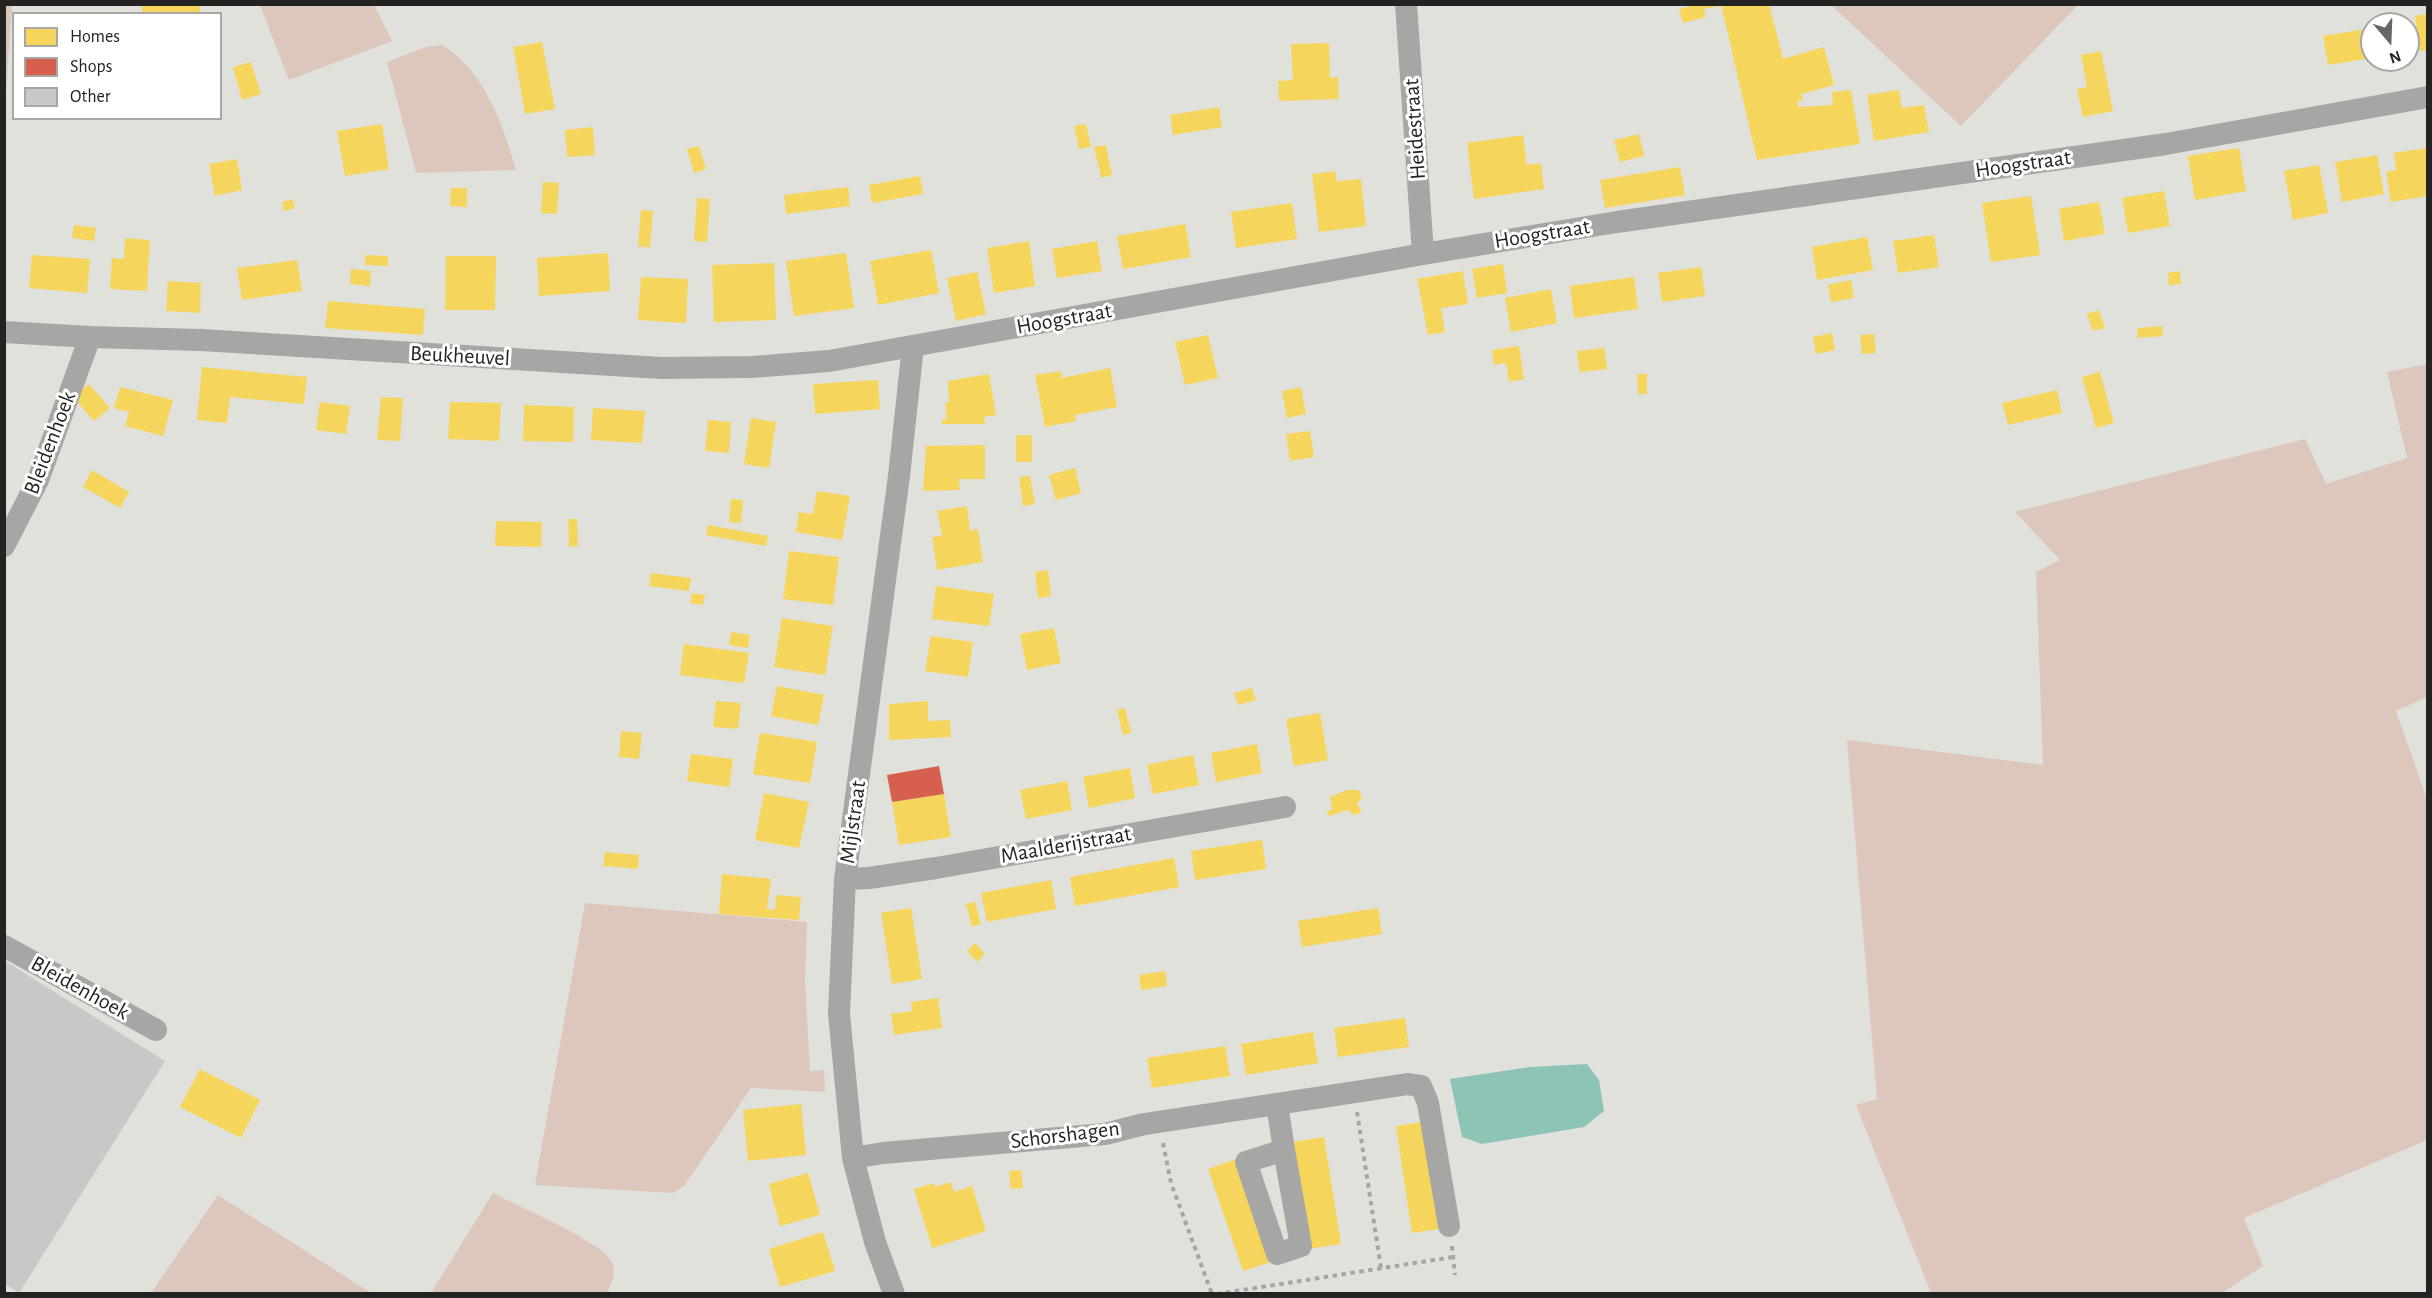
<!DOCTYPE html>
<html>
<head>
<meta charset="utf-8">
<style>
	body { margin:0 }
	#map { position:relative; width:2432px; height:1298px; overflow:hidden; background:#e1e1dc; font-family:"Alegreya Sans",sans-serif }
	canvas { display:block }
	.frame { position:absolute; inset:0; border:6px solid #232321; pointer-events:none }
	.legend { position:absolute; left:12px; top:12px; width:210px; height:108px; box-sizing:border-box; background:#fffffe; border:2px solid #a7a7a6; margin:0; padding:8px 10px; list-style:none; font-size:18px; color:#232321 }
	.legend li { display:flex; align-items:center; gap:12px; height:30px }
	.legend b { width:30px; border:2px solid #a7a7a6 }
	.north { position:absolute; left:2360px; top:12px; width:60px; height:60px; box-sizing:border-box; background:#fffffe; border:2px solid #a7a7a6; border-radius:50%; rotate:161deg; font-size:16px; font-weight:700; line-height:24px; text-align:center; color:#232321 }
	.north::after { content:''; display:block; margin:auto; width:21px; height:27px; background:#666662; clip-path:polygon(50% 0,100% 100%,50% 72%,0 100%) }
</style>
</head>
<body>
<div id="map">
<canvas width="2432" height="1298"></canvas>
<div class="frame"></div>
<ul class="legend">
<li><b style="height:16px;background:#f6d55c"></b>Homes</li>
<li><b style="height:16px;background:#d6604d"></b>Shops</li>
<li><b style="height:16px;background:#c8c9c6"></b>Other</li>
</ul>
<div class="north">N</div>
</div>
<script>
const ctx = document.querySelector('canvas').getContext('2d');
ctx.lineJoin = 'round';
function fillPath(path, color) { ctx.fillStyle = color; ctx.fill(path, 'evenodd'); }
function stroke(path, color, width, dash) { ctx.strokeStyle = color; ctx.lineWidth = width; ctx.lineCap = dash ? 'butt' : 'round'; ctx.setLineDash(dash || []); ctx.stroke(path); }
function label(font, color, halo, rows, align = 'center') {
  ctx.font = font + ' "Alegreya Sans",sans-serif'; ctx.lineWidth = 6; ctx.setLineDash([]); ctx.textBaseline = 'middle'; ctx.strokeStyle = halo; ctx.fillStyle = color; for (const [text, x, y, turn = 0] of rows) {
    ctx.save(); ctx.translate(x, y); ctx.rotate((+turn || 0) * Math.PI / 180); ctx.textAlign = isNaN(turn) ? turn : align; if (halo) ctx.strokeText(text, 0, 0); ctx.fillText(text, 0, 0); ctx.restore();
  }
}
fillPath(new Path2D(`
	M4,5H12L6,93H4Z
	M260,5H374L392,41L289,80Z
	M1831,5H2078L1961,126Z
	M442,45C484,70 503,124 516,170L416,173L387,62L426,47Z
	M2427,364V697L2396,711L2427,799V1140L2244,1218L2263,1266L2222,1293H1931L1856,1105L1877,1099L1847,740L2043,765L2036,572L2060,560L2015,512L2305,439L2326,484L2407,458L2387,372Z
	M585,903L807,922L805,980L810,1071L824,1070L825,1092L751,1088L684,1186L673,1193L535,1185Z
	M493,1193C519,1207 596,1239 610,1259C618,1270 612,1283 607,1293H431Z
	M218,1195L371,1293H151Z`), '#ddc6bc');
fillPath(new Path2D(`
	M1587,1064L1599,1080L1604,1111L1584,1127L1482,1144L1462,1137L1450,1079L1530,1067Z`), '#8dc4b6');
fillPath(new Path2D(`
	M142,4H200V14H142Z
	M1688,4H1719V6L1704,9L1706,17L1683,23L1679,9L1688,7Z
	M1721,4H1769L1783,59L1824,47L1834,85L1801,94L1803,100L1797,102L1799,107L1833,105L1832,92L1851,90L1860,144L1757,160Z
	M2427,14V50L2420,51L2415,16Z
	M2372,28V58L2328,65L2323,36Z
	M542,42L555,109L525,114L513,47Z
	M1329,43L1330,78L1338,77L1339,99L1279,101L1278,81L1293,80L1291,44Z
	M2101,51L2113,111L2083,117L2077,89L2087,87L2081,55Z
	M251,62L261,94L242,100L233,67Z
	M1899,90L1902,108L1924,105L1929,132L1874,141L1867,95Z
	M1219,107L1222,127L1173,135L1170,115Z
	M382,124L389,169L345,176L337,131Z
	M1086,124L1091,147L1079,149L1074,126Z
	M593,127L595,155L567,157L565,130Z
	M1639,134L1644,156L1620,162L1614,140Z
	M1523,135L1527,165L1541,163L1544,189L1474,199L1467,143Z
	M1106,145L1112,175L1101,178L1094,147Z
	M699,146L706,169L694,173L687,149Z
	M2239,148L2246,191L2195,200L2188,156Z
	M2427,148V196L2391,202L2386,172L2396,170L2394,153Z
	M2377,155L2384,194L2342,202L2335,162Z
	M237,159L242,190L215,196L209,164Z
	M2319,165L2328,213L2293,220L2284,171Z
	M1680,167L1685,195L1605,208L1600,180Z
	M1335,171L1337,181L1361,179L1366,226L1319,232L1312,174Z
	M920,176L923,194L872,203L869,185Z
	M543,182L559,183L557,214L541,213Z
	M848,187L850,206L786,214L784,195Z
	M451,188H467V207L450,206Z
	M2164,191L2170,226L2128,233L2122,198Z
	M2031,196L2040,255L1991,262L1982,203Z
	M697,198L710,199L707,242L694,241Z
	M293,199L295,208L284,211L282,202Z
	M2099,202L2105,234L2064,241L2059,209Z
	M1292,203L1297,239L1236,248L1231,212Z
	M641,210L653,211L650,248L638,246Z
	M1185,224L1191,257L1123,269L1117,236Z
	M74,225L96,228L94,241L72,238Z
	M1934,235L1939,267L1898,273L1893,241Z
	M1867,237L1873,270L1817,280L1812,247Z
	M125,238L150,240L147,291L110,289L112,258L124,259Z
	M1029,241L1035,286L994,293L987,248Z
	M1097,241L1102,271L1057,278L1052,249Z
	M931,250L939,293L878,305L870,261Z
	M608,253L610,291L539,296L537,258Z
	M846,253L854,308L794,316L786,261Z
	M32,255L90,259L87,293L29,288Z
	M365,255L388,256V266L365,265Z
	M446,256H496L495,310H445Z
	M297,260L302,291L242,300L237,268Z
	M774,263L776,320L714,322L712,265Z
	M1503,264L1507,293L1477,298L1472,269Z
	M1701,267L1705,296L1662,302L1658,273Z
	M351,269L371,271L370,286L350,284Z
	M1463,271L1468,304L1441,308L1445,332L1428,335L1417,279Z
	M2180,271L2181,284L2169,285L2168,273Z
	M977,272L986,314L956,321L947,278Z
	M641,277L688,279L686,323L638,320Z
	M1634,277L1638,309L1574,318L1570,286Z
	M1851,280L1854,298L1831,302L1828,285Z
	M168,281L201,283L200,313L166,311Z
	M1551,289L1557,323L1511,332L1505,298Z
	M328,301L425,309L423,335L325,328Z
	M2099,310L2105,328L2093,331L2087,314Z
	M2162,326L2163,336L2138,338L2137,328Z
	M1832,333L1835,350L1816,354L1813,337Z
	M1874,334L1876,353L1862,354L1860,335Z
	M1208,335L1218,378L1185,385L1175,342Z
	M1519,346L1524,379L1509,382L1506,363L1494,365L1492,350Z
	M1604,348L1607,369L1580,372L1577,351Z
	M202,367L307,377L304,404L230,397L227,423L197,420Z
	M1110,368L1117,407L1075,415L1076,421L1045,427L1035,375L1061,371L1062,378Z
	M2100,372L2114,423L2096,428L2082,377Z
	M989,374L996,415L984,417L985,424H942V420L947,419L945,403L949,402L948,381Z
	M1637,374H1647V394H1638Z
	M878,380L880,409L815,414L813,384Z
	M89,384L110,408L94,421L73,397Z
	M120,387L173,400L163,436L125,426L129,412L114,408Z
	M1301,387L1306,414L1287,418L1282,391Z
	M2057,390L2062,413L2008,425L2002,403Z
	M381,397L403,398L400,441L377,440Z
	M320,402L350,406L346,434L316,430Z
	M450,402L501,403L499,441L448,439Z
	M524,405L574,407L573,442L523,441Z
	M593,408L645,411L642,443L591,440Z
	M751,418L776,422L769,468L744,464Z
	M708,420L731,422L729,453L705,451Z
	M1310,431L1314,457L1290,461L1286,434Z
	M1016,435H1032V462H1016Z
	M985,445V479H959L960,490L923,491L926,446Z
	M1075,468L1081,493L1056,500L1049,475Z
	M92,470L129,492L120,508L83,487Z
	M1030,476L1035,504L1023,506L1019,477Z
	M817,491L850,496L842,540L796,532L799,512L813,514Z
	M731,499L743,500L741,523L729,522Z
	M967,506L970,531L978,529L983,562L937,570L932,537L942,536L937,511Z
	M568,519H577L578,546L569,547Z
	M496,521L542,522L541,547L495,546Z
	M708,525L768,536L766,546L706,535Z
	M789,551L839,557L833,605L783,599Z
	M1048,570L1051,596L1038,598L1035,572Z
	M651,573L691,578L689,591L649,586Z
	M936,586L994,594L989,626L932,619Z
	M692,593L705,595L703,605L690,603Z
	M782,618L833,626L825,675L774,667Z
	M1054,628L1061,663L1027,670L1020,634Z
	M731,632L750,635L748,648L729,645Z
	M931,636L973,642L968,677L925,671Z
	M684,644L749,653L744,683L680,675Z
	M777,686L824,695L818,725L771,716Z
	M1252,688L1256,700L1238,705L1234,693Z
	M716,701L741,703L738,729L713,727Z
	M928,701V721L950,720L951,737L889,740V704Z
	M1125,708L1131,733L1123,735L1117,710Z
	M1320,713L1328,760L1294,766L1286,719Z
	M621,731L642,733L639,759L619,757Z
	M760,733L817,742L810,783L753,774Z
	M1257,744L1262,773L1216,782L1211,753Z
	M691,754L733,759L729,787L687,781Z
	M1193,755L1199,785L1153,794L1147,765Z
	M1130,768L1135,798L1089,808L1083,777Z
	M1067,781L1072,810L1026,819L1020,790Z
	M1347,790H1359L1362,798L1357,804L1361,810L1360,813L1353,815L1348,810L1329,816L1327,812L1332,809L1330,797Z
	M764,793L809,802L799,848L755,840Z
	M944,794L951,837L899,845L892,802Z
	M1262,840L1266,869L1195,880L1191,851Z
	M605,852L639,855L638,869L603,866Z
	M1174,858L1179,887L1075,906L1070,877Z
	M722,874L771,879L767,909L775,910L776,895L801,897L799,920L719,914Z
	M1051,880L1056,909L987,922L981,893Z
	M975,902L981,924L972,927L966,904Z
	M911,908L922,979L892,984L881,913Z
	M1378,908L1382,934L1302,947L1298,921Z
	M975,943L985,954L977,962L967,951Z
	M1165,971L1167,986L1141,990L1139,975Z
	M938,998L942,1028L894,1035L891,1014L912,1011L911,1002Z
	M1405,1018L1409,1047L1338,1057L1334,1028Z
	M1313,1032L1318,1063L1246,1075L1241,1044Z
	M1225,1046L1230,1076L1152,1088L1147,1058Z
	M200,1069L260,1100L241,1138L180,1107Z
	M801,1104L806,1155L748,1161L743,1110Z
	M1428,1121L1445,1228L1412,1233L1396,1126Z
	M1324,1137L1341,1244L1308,1249L1292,1142Z
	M1239,1158L1274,1261L1243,1271L1208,1169Z
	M1021,1170L1023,1188L1011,1189L1009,1171Z
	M808,1173L820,1215L780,1226L769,1184Z
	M951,1182L954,1192L972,1186L986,1231L932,1248L914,1189L934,1183L935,1187Z
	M823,1232L835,1271L780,1287L769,1249Z`), '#f6d55c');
fillPath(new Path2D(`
	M939,766L944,794L892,802L887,775Z`), '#d6604d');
fillPath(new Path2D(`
	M5,961L165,1061L19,1293L5,1284Z`), '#c8c9c6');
stroke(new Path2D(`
	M1357,1112L1381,1268
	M1163,1143L1171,1183L1212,1294
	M1452,1246L1455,1275
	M1217,1294L1453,1257`), '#a5a5a2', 4, [4.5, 4.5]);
stroke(new Path2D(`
	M1406,4L1423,254
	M4,332L90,337L201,340L661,368L752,367L829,361L1423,254L1617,222L2166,144L2428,97
	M4,546L38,480L90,337
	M845,879L869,878L936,868L1285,807
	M4,946L156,1030
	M1277,1104L1284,1150L1246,1162L1277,1254L1301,1246L1284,1150
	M853,1158L883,1153L1105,1134L1144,1124L1407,1084L1421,1086L1428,1103L1449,1226
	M894,1294L875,1242L853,1158L839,1014L845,879L899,476L913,346`), '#a6a6a4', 22);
label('22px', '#232321', '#fffffe', [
	["Heidestraat",1415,129,-94],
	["Hoogstraat",2023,164,-8],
	["Hoogstraat",1542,234,-9],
	["Hoogstraat",1064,319,-10],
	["Beukheuvel",460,356,3],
	["Bleidenhoek",50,443,-69],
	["Mijlstraat",853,822,-82],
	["Maalderijstraat",1066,845,-10],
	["Bleidenhoek",80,988,29],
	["Schorshagen",1065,1135,-7]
]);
</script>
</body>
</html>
